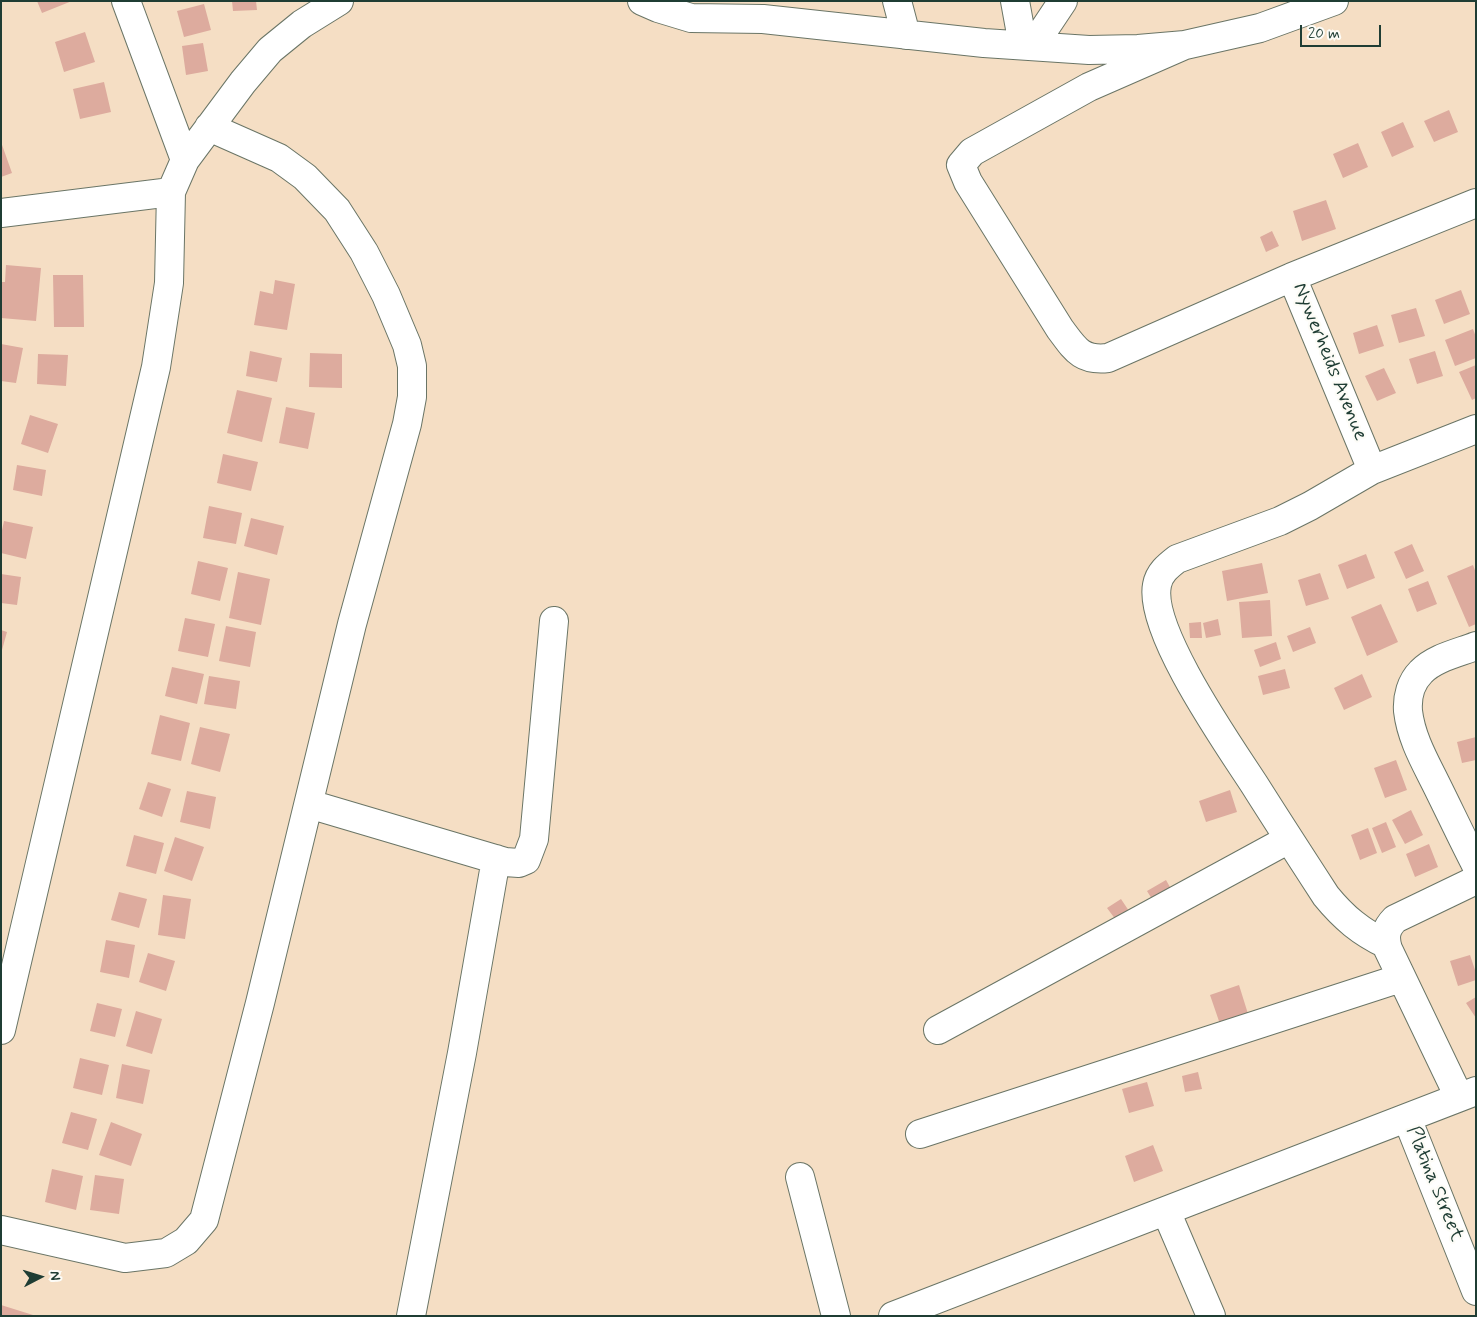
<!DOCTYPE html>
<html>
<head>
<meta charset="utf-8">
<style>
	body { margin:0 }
	#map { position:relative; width:1477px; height:1317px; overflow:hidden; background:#f5dec4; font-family:Mynerve,sans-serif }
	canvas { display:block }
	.frame { position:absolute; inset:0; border:2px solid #1f3d34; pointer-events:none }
	.north { position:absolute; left:15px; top:1252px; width:50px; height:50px; -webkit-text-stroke:4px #fdfcf7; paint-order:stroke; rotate:85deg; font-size:14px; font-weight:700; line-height:20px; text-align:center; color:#1f3d34 }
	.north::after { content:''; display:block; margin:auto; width:18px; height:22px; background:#1f3d34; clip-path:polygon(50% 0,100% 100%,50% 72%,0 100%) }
	.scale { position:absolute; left:1300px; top:25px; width:81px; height:22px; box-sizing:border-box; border:2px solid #1f3d34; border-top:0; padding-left:6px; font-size:15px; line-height:18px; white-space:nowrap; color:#1f3d34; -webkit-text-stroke:4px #fdfcf7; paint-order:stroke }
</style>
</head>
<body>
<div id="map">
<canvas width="1477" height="1317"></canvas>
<div class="frame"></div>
<div class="north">N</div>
<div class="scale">20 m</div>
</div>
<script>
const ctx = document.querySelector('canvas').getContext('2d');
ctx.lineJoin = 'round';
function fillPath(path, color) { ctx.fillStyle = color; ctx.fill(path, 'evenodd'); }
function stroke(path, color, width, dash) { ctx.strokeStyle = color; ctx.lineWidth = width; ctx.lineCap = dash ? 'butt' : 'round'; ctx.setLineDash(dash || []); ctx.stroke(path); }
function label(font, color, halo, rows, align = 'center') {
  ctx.font = font + ' Mynerve,sans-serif'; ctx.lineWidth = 4.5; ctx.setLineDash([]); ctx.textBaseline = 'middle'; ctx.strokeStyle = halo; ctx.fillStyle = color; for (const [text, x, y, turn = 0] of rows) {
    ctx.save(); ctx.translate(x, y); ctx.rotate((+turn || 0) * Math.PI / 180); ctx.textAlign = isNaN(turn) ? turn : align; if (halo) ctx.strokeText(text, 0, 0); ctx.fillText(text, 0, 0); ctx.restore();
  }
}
fillPath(new Path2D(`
	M37,1H72L42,13Z
	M232,1H256L257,10L233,11Z
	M204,4L211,30L184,37L177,11Z
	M85,32L95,62L64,72L55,42Z
	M203,43L208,71L186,75L182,46Z
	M104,82L111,112L80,119L73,89Z
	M1449,110L1458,132L1434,142L1424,121Z
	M1403,122L1414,147L1392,157L1381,132Z
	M1,142L12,173L1,177Z
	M1358,143L1368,167L1343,178L1333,154Z
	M1326,200L1336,229L1302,241L1293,211Z
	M1272,231L1279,246L1266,252L1260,237Z
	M6,265L41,268L36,321L1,318V282H5Z
	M53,275H83L84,327H54Z
	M275,280L295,284L287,330L254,325L260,291L273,294Z
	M1461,290L1470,314L1444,324L1435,300Z
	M1416,308L1425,336L1399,343L1391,315Z
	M1377,325L1384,346L1359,354L1353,333Z
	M1473,329L1476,337V358L1455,366L1445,340Z
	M1,344L23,348L16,383L1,381Z
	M250,351L282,358L277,382L246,376Z
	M1435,351L1443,376L1417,384L1409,359Z
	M310,353L342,354V388L309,387Z
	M38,354L68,355L66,386L37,384Z
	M1476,365V398L1472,400L1459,372Z
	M1384,368L1396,393L1377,401L1365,376Z
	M237,390L272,398L262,442L227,433Z
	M286,407L315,413L308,449L279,443Z
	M30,415L58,424L48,453L21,444Z
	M223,454L258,462L251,491L217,483Z
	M17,465L46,470L42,496L13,490Z
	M209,506L242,513L236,544L203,538Z
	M251,518L284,526L277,555L244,546Z
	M4,521L33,527L26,559L1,553V535Z
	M1412,544L1424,571L1406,579L1394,552Z
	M1366,554L1375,578L1347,589L1338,565Z
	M198,561L228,568L220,601L191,594Z
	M1262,563L1268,593L1227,601L1222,571Z
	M1473,565L1476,573V624L1469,627L1447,576Z
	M238,572L270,579L261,625L229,618Z
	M1320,573L1329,599L1306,606L1298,580Z
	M1,574L21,577L17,605L1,603Z
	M1428,581L1437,604L1417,612L1408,589Z
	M1270,600L1272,636L1242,638L1239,602Z
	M1381,604L1398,642L1367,656L1351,617Z
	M185,618L215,624L208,657L178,651Z
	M1218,619L1221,635L1206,638L1203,623Z
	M1201,622L1202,638H1190L1189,623Z
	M226,626L256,632L250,667L219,661Z
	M1310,627L1316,643L1293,652L1287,636Z
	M1,630L7,632L2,650H1Z
	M1276,642L1281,659L1260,667L1254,650Z
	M172,667L204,674L197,704L165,696Z
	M1285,669L1290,688L1263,695L1258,676Z
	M1362,674L1372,697L1344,710L1334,688Z
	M209,676L240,681L236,709L204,704Z
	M160,715L190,723L181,761L151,754Z
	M200,727L230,734L220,772L191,764Z
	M1476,737V760L1462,763L1457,742Z
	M1396,760L1407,790L1385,798L1374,768Z
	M148,782L171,789L162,817L139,809Z
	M1230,790L1237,812L1206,822L1199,801Z
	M187,791L216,797L210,829L180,822Z
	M1411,810L1423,835L1405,844L1392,820Z
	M1386,822L1396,847L1382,853L1372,828Z
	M1368,828L1377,853L1360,860L1351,835Z
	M134,835L164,843L156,874L126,866Z
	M175,837L204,847L192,881L164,871Z
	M1429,844L1438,867L1415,877L1406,854Z
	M1166,880L1176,898L1158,909L1147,891Z
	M119,892L147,899L139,928L111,920Z
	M163,895L191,899L185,939L158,935Z
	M1121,899L1129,911L1116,920L1107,908Z
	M106,940L135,945L129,978L100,972Z
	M148,953L175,961L166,991L139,982Z
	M1470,955L1476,973V980L1458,986L1450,961Z
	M1239,985L1249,1017L1221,1027L1210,995Z
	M1476,997V1018L1466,1003Z
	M97,1003L122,1009L115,1037L90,1031Z
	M136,1011L162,1019L152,1054L126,1046Z
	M80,1058L109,1065L102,1095L73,1088Z
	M122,1064L150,1070L143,1104L116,1098Z
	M1198,1072L1202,1089L1185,1092L1182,1076Z
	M1147,1082L1154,1106L1129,1113L1122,1089Z
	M71,1112L97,1119L88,1150L62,1143Z
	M111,1122L142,1134L131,1166L99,1155Z
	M1153,1145L1163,1171L1134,1182L1125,1156Z
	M52,1169L83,1176L76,1210L45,1202Z
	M95,1175L124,1179L119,1214L90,1210Z
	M1,1305L33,1315V1316H1Z`), '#ddab9e');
const minor = new Path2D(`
	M126,1L185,160
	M642,1L658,8L691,18L763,19L984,43L1089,50L1138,49L1185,45L1260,28L1334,1
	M897,1L906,35
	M1015,1L1023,45
	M1185,45L1089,87L972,152L961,165L968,182L1060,329C1075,349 1081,361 1108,358L1292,277L1476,203
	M1033,46L1063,1
	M1,213L171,192L185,160L243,82L270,50L302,24L339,1
	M1292,277L1372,470
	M1476,646C1458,653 1434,658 1421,672C1411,682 1407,697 1408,711C1411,737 1424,760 1435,782C1449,810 1462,838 1476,865
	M309,804L505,862L519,863L526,860L534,839L554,621
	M1386,944C1361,932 1344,918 1326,896C1302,859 1278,822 1254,784C1228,744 1148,630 1157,585C1159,573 1168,566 1177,559L1280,521L1310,506L1372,470L1476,429
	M1,1030L156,367L169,283L171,192
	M938,1030L1289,839
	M1459,1097L1388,949C1384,936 1386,928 1395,919L1476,880
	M1407,1118L1476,1291
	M920,1134L1401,978
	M800,1177L836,1316
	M1166,1211L1211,1316
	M1,1230L125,1258L166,1253L186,1241L204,1220L260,1003L352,624L407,424L412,397V366L407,345L386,295L364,252L337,210L305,177L279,158L209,127
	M411,1316L462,1053L496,859
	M893,1316L1476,1091`);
stroke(minor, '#6a7566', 30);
stroke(minor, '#fff', 28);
label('20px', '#1f3d34', '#fdfcf7', [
	["Nywerheids Avenue",1329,362,68],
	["Platina Street",1434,1184,68]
]);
</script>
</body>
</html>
